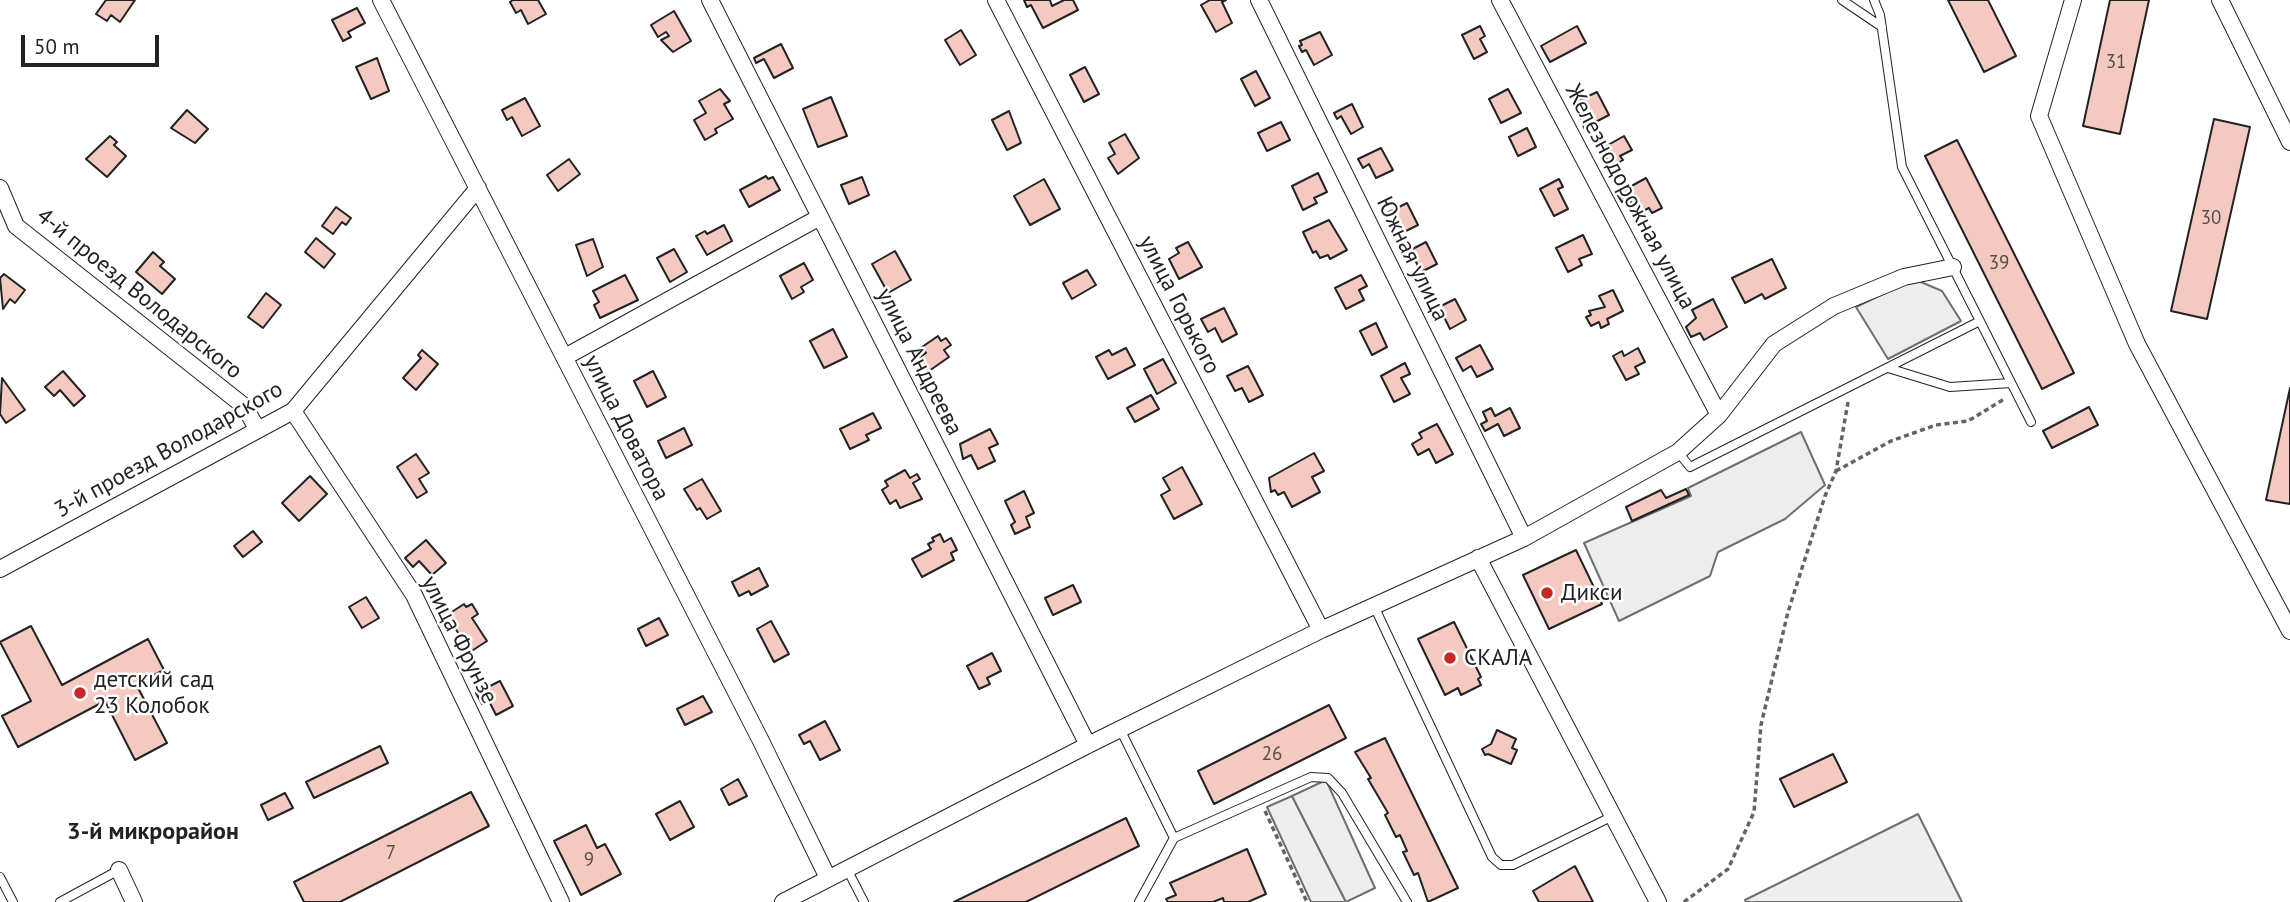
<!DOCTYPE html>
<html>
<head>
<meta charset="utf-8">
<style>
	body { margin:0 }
	#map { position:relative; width:2290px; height:902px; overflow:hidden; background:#fff; font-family:"PT Sans",sans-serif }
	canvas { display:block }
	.scale { position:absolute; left:21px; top:35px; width:138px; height:32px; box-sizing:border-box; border:4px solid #222; border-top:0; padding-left:9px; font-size:21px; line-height:24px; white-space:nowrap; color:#222; -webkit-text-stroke:5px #fff; paint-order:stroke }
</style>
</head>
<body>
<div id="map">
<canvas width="2290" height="902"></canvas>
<div class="scale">50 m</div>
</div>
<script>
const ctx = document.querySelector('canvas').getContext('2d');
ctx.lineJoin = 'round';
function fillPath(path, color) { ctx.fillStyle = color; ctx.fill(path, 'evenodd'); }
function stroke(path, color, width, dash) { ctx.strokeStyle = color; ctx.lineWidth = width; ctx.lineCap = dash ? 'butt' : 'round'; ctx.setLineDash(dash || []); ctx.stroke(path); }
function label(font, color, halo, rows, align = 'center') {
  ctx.font = font + ' "PT Sans",sans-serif'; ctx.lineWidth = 5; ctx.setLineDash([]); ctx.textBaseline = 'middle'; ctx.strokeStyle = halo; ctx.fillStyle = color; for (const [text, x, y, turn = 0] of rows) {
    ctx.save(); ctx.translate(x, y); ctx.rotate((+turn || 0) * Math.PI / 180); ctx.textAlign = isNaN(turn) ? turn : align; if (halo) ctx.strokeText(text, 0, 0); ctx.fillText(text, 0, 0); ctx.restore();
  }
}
const green = new Path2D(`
	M1292,796L1346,902H1311L1267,807Z
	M1918,814L1962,902H1746L1745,900Z`);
fillPath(green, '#eee');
stroke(green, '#6f6f6f', 2);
const parking = new Path2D(`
	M1914,279L1942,291L1961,321L1888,359L1856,307Z
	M1801,432L1825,485L1785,519L1718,552L1710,576L1619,621L1584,543L1691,496L1688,488Z
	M1326,780L1375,888L1346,902L1292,796Z`);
fillPath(parking, '#ededed');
stroke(parking, '#6f6f6f', 2);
const building = new Path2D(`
	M106,0H135L120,22L111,15L107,21L96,14Z
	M513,0H538L546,14L528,24L521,10L516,13L510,2Z
	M1024,0H1050L1052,6L1064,0H1073L1078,10L1043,28L1031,5L1027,7Z
	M1210,0H1226L1222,2L1232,23L1216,32L1201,5Z
	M1948,0H1988L2016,56L1984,72Z
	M2110,0H2149L2120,134L2083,126Z
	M357,8L365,23L348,32L351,37L343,41L332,20Z
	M674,11L691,41L673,52L661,40L669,36L666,32L658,37L651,25Z
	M1480,26L1485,36L1480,39L1487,52L1474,59L1462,35Z
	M1577,26L1586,43L1550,62L1541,46Z
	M961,30L976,55L960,65L945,40Z
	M1320,32L1332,55L1314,65L1306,50L1302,52L1299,46L1302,45L1300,41Z
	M781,44L793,68L774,78L764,59L756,63L754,58Z
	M377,58L389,91L371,99L356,67Z
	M1085,67L1099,94L1084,102L1070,75Z
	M1256,71L1270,98L1255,106L1241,79Z
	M720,89L730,101L724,104L733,119L715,129L717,133L705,140L694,120L706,113L699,101Z
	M1508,89L1521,113L1501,123L1489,99Z
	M1597,92L1609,115L1584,128L1576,102Z
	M831,97L847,136L818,147L803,109Z
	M525,98L540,126L522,136L512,117L507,120L502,110Z
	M1352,104L1363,127L1351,134L1341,116L1337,119L1334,113Z
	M187,110L208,129L195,143L171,128Z
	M1009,111L1021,143L1007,150L992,120Z
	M2214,119L2250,127L2207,319L2171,311Z
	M1281,122L1290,140L1267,151L1258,133Z
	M1527,128L1536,147L1518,156L1509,137Z
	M1125,134L1139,158L1118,174L1108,158L1115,154L1109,143Z
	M110,136L117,142L114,145L126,156L107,177L86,159Z
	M1624,136L1632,150L1620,156L1623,160L1611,167L1601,149Z
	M1957,140L2074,373L2042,389L1925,156Z
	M1381,148L1393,170L1376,178L1369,164L1363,168L1358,159Z
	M569,159L580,174L558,191L547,175Z
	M1318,173L1327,192L1314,198L1317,203L1303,210L1292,186Z
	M766,176L768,179L773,177L780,190L749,207L740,190Z
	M862,177L869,195L849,204L841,185Z
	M1646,178L1662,208L1652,213L1649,208L1637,214L1629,198L1622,202L1617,194Z
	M1044,179L1060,209L1030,225L1014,196Z
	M1559,179L1563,187L1558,189L1568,209L1554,216L1540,189Z
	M1407,203L1418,225L1402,233L1396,221L1389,224L1385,214Z
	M336,207L351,218L346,225L342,222L333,234L322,226Z
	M1329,220L1347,250L1330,259L1328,255L1320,258L1316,251L1313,253L1303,232Z
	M724,225L732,241L707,255L696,236L705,231L707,234Z
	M1583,235L1592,254L1579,259L1582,265L1568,272L1556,248Z
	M316,238L335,254L324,268L305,252Z
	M593,239L603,267L587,276L576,245Z
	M1188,242L1202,267L1179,279L1169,259L1179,253L1176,248Z
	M1426,242L1437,264L1421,272L1415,260L1408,264L1403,254Z
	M674,249L687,272L670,282L657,258Z
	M895,251L911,280L888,293L872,264Z
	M153,252L164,262L160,266L175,279L162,294L136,272Z
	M1772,259L1786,288L1765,299L1762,294L1745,303L1732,278Z
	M804,263L813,280L801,287L804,292L792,299L780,276Z
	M1087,270L1096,285L1072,299L1063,283Z
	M4,274L25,290L15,303L10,299L3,309L0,278Z
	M625,275L638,300L600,318L594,305L599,302L593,291Z
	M1361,275L1367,286L1359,290L1364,300L1346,309L1335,288Z
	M1613,290L1623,311L1607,319L1609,324L1601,328L1599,322L1591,326L1586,317L1591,315L1589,311L1605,307L1599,296Z
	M266,293L281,305L263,328L248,317Z
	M1455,299L1466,320L1450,329L1444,317L1438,320L1433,310Z
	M1713,299L1727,327L1704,340L1700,333L1691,337L1686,327L1696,318L1692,310Z
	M1224,308L1237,334L1222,342L1215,328L1208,332L1201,319Z
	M1376,323L1387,347L1372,355L1360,331Z
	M833,329L847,357L824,368L810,341Z
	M938,336L941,341L946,338L951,345L944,350L949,357L929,371L920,357L926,353L922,347Z
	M1480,345L1493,369L1477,377L1471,366L1463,371L1456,358Z
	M1126,348L1135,365L1108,379L1096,357L1109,350L1112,355Z
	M1638,348L1645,362L1635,367L1639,374L1626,380L1613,356L1622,351L1624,356Z
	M422,350L438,364L416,390L403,378L421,358L418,355Z
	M1163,359L1176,383L1157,394L1144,369Z
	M1405,363L1410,374L1401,378L1410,394L1394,402L1381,376Z
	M1248,366L1263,395L1249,402L1242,388L1235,391L1227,376Z
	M63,371L85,396L74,406L60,390L54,396L45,387Z
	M653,371L666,397L647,407L634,381Z
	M2,378L25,410L6,423L0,414Z
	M2290,388V504L2266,500Z
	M1151,395L1159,409L1135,422L1127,408Z
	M2089,407L2098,425L2052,448L2043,431Z
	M1491,408L1495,416L1510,408L1520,428L1504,436L1498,424L1485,431L1481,424L1487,421L1483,412Z
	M873,413L881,428L866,435L869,440L850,449L840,429Z
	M1437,424L1453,454L1436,463L1429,449L1418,455L1412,444L1422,438L1419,433Z
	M684,428L692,445L666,458L658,441Z
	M990,429L998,444L989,448L995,461L978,469L971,455L963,459L960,444Z
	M1314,453L1324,471L1312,477L1320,492L1292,507L1284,492L1278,495L1275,490L1271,492L1269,478Z
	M416,454L429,473L419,479L427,492L417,498L397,467Z
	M1182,467L1202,504L1174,519L1161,495L1170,490L1163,478Z
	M905,470L910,478L917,474L920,479L913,483L922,499L900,508L896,500L890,504L882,490L888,486L885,481Z
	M310,476L327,494L299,521L282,503Z
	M702,479L721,511L707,519L700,508L697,510L684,489Z
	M1686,489L1689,495L1632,521L1626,507L1661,490L1666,498Z
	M1024,491L1034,513L1026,517L1030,527L1015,534L1011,525L1015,522L1005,501Z
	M253,531L262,542L243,557L234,546Z
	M940,534L944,542L951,538L957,550L951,553L954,560L922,577L912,559L931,549L928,544L934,541L932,538Z
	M426,540L446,563L432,575L419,561L413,567L405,558Z
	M1576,550L1602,604L1549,629L1523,575Z
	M759,568L768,586L751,595L749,591L739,596L732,582Z
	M1073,585L1081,602L1053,615L1045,598Z
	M366,597L379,618L362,628L349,607Z
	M464,604L466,607L472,604L478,614L472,618L487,641L470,652L447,615Z
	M659,618L668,635L646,646L638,629Z
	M771,621L789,654L774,662L757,629Z
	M1454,622L1481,677L1478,679L1481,685L1461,695L1458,688L1445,695L1418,639Z
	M31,626L62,685L148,639L164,670L136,684L167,743L135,760L105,701L18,747L2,716L31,701L0,642Z
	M992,653L1001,671L987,678L990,684L979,689L967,666Z
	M500,681L513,706L496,715L489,701L482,704L476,693Z
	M703,696L712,712L685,725L677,709Z
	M1329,705L1346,738L1214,804L1198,771Z
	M825,721L840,750L820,760L810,741L804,744L799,735Z
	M1497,730L1516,739L1512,748L1517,750L1511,764L1488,754L1485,755L1482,749L1491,744Z
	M1385,738L1458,888L1428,902L1418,873L1414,875L1403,852L1407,851L1400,835L1396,837L1385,815L1388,813L1368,779L1371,778L1355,752Z
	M380,746L388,763L314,798L306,782Z
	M1833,754L1847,782L1794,807L1780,779Z
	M738,779L747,796L729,805L721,789Z
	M471,792L489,826L340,902H304L294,882Z
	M285,793L293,808L268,820L261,805Z
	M680,801L694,827L670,840L656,814Z
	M1126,818L1139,846L1026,902H954Z
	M586,825L597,848L605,844L621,874L581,895L554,841Z
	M1247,849L1266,894L1248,902H1224L1223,898L1213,902H1168L1166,899L1176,895L1170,883Z
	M1575,866L1593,902H1539L1533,891Z`);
fillPath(building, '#f3c9c0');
stroke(building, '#222', 2);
const service = new Path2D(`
	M1842,0L1882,27
	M1874,0L1880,15L1902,167L2031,422
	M1888,368L1950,387L2011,383
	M1678,452L1690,467L1980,321
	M1374,606L1492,857L1501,865H1513L1613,816
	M1120,729L1174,838
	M847,869L864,902
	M0,877L13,902
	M60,902L119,870
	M1139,902L1174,838L1311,777L1328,778L1342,793L1407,902`);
const minor = new Path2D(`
	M381,0L760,739L828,878
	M710,0L1088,745
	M996,0L1321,630
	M1259,0L1524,538
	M1500,0L1719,415
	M2073,0L2039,116L2137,344L2290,631
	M2220,0L2290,142
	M0,188L16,226L244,406L258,430
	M565,357L820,217
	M293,411L414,595L561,902
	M1478,558L1658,902
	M0,569L293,411L478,188
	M119,870L134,902
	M783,902L1088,745L1321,630L1524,538L1678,452L1719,415L1774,344L1834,306L1904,277L1953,267`);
stroke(service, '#222', 10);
stroke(minor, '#222', 18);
stroke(new Path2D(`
	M1836,471L1891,441L1936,425L1968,421L2006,398
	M1265,811L1307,902
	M1684,902L1728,869L1754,812L1761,725L1788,612L1825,496L1836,471L1848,402`), '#646464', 3.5, [5, 3.5]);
stroke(service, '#fff', 8);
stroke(minor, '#fff', 16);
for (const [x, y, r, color] of [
	[1547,593,7,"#c62828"],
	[1450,658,7,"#c62828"],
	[80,693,7,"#c62828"]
]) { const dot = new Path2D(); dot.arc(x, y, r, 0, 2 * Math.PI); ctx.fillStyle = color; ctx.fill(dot); stroke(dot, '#fff', 2.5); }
label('19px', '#564c4a', null, [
	["31",2116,63],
	["30",2211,219],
	["39",1999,264],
	["26",1272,755],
	["7",391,854],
	["9",589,861]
]);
label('23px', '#222', '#fff', [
	["Железнодорожная улица",1630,197,62],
	["Южная улица",1412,259,64],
	["4-й проезд Володарского",139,294,39],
	["улица Горького",1179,305,63],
	["улица Андреева",919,362,63],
	["улица Доватора",626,428,63],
	["3-й проезд Володарского",169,450,-29],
	["улица Фрунзе",459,640,63]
]);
label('23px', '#222', '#fff', [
	["Дикси",1561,593],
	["СКАЛА",1464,658],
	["детский сад",94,680],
	["23 Колобок",94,706]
], 'left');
label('bold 24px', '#222', '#fff', [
	["3-й микрорайон",153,832]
]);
</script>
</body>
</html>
